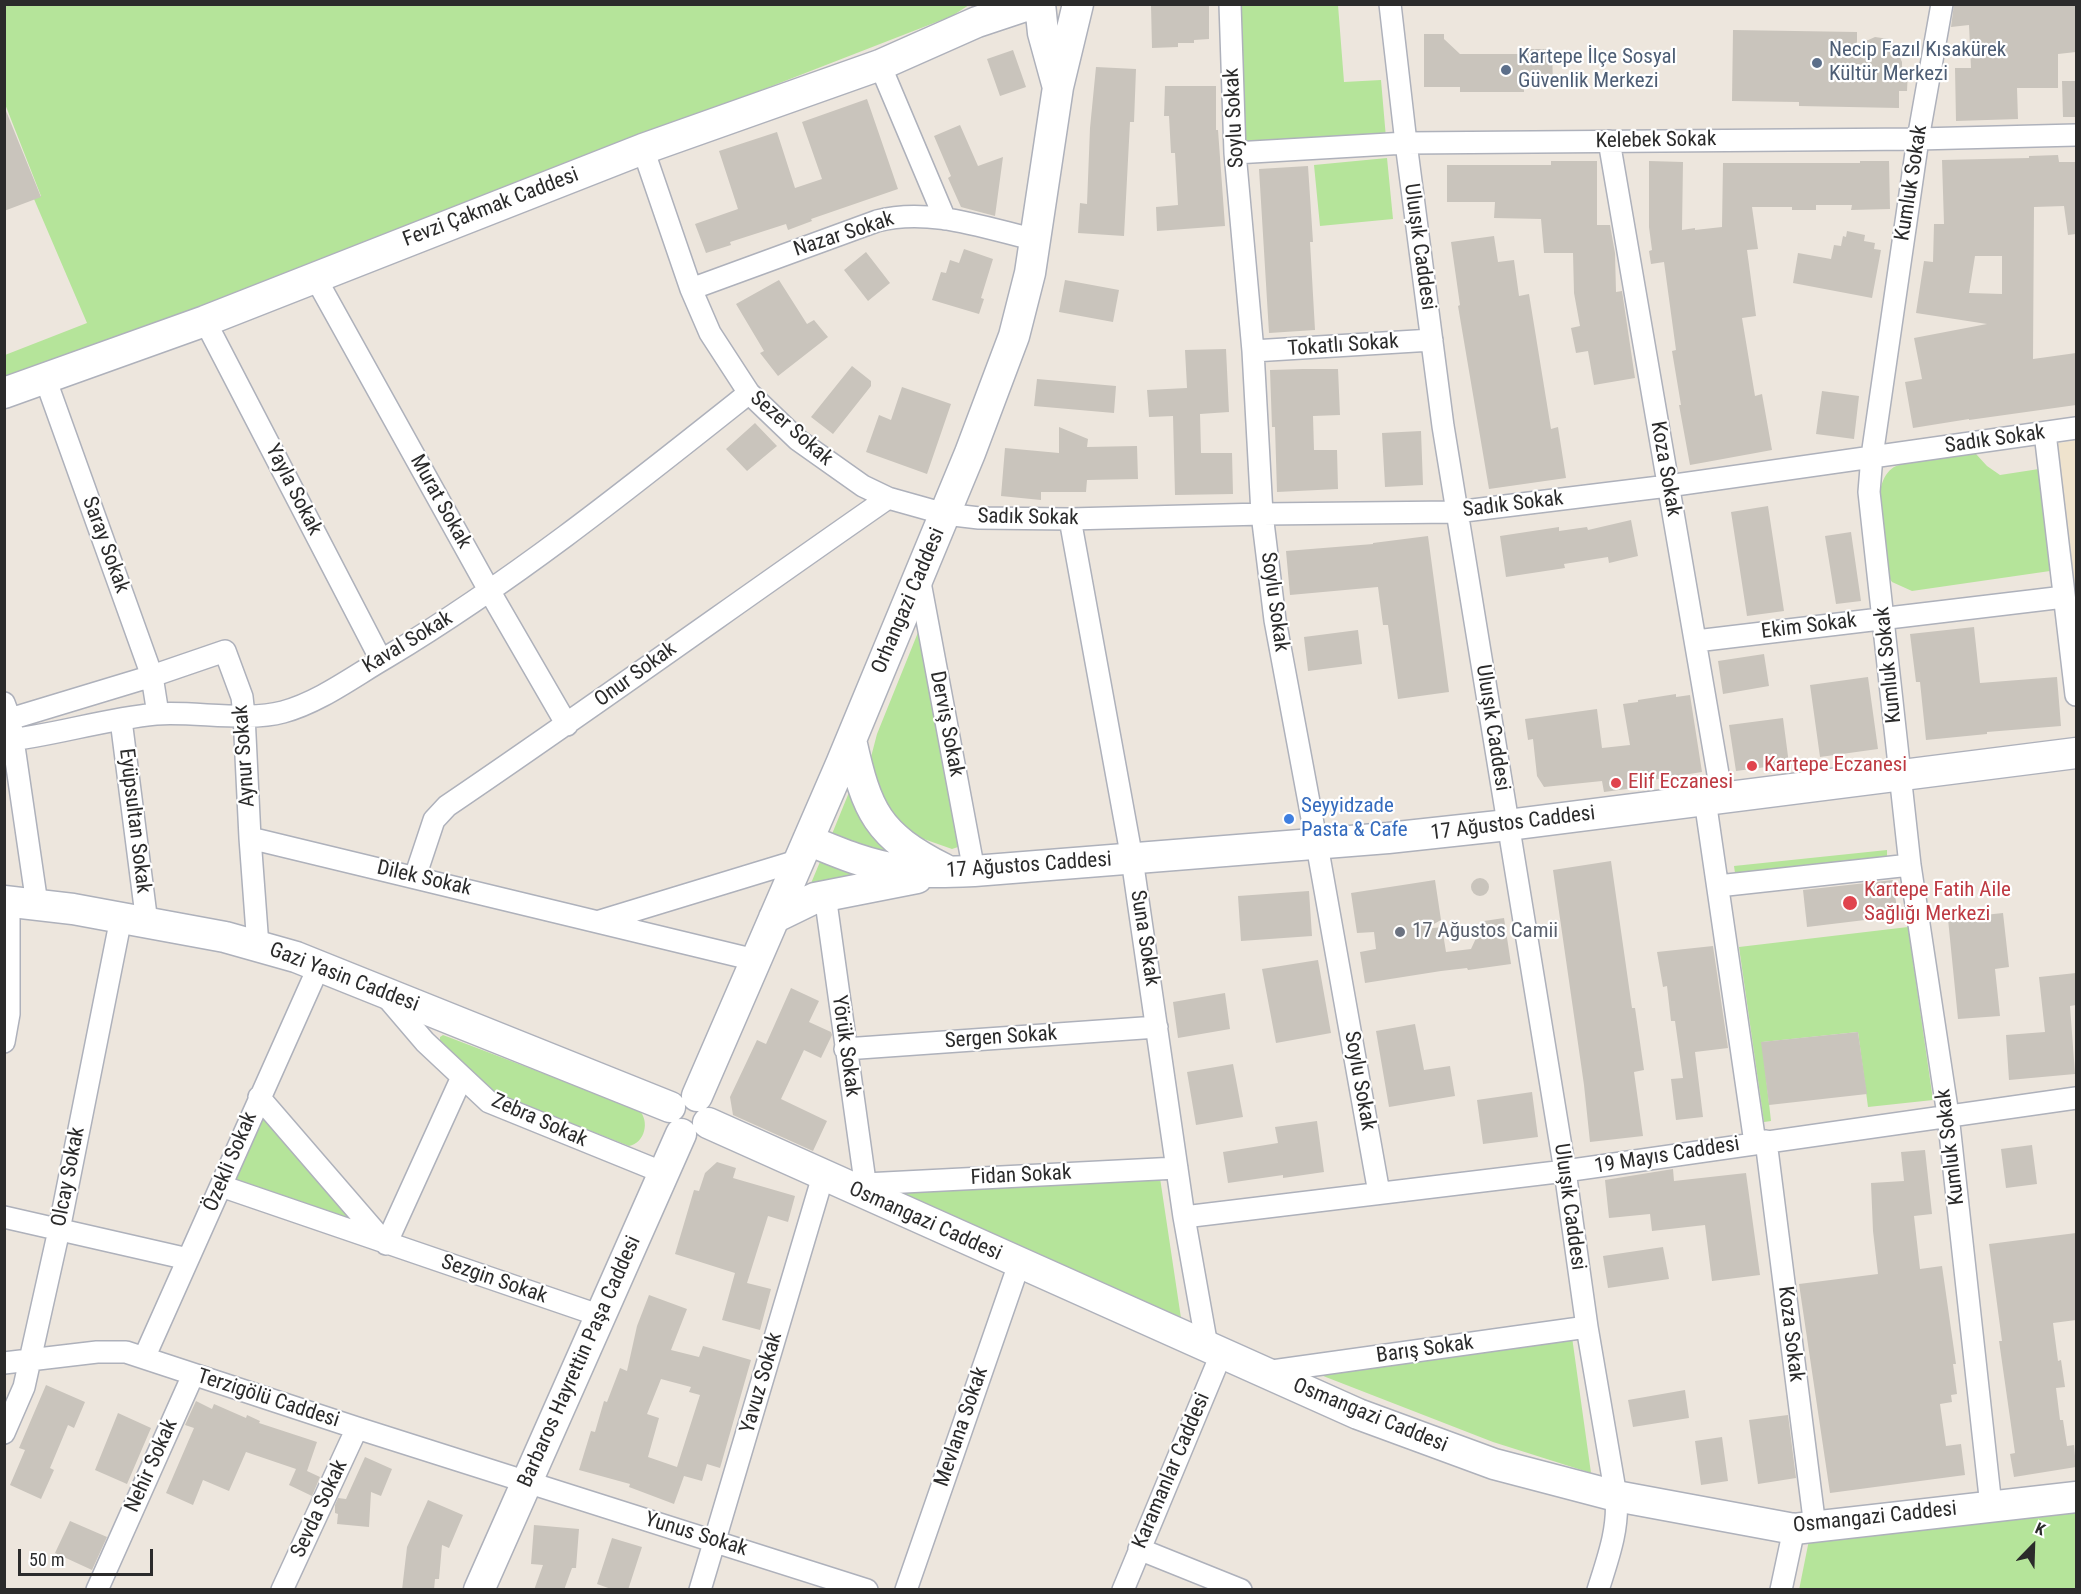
<!DOCTYPE html>
<html>
<head>
<meta charset="utf-8">
<style>
	body { margin:0 }
	#map { position:relative; width:2081px; height:1594px; overflow:hidden; background:#ede6dd; font-family:"Roboto Condensed",sans-serif }
	canvas { display:block }
	.frame { position:absolute; inset:0; border:6px solid #2b2b2b; pointer-events:none }
	.north { position:absolute; left:2003px; top:1516px; width:60px; height:60px; -webkit-text-stroke:4px #fff; paint-order:stroke; rotate:23deg; font-size:16px; font-weight:700; line-height:24px; text-align:center; color:#2b2b2b }
	.north::after { content:''; display:block; margin:auto; width:21px; height:27px; background:#2b2b2b; clip-path:polygon(50% 0,100% 100%,50% 72%,0 100%) }
	.scale { position:absolute; left:18px; top:1549px; width:135px; height:27px; box-sizing:border-box; border:3px solid #2b2b2b; border-top:0; padding-left:8px; font-size:18px; line-height:21px; white-space:nowrap; color:#2b2b2b; -webkit-text-stroke:4px #fff; paint-order:stroke }
</style>
</head>
<body>
<div id="map">
<canvas width="2081" height="1594"></canvas>
<div class="frame"></div>
<div class="north">K</div>
<div class="scale">50 m</div>
</div>
<script>
const ctx = document.querySelector('canvas').getContext('2d');
ctx.lineJoin = 'round';
function fillPath(path, color) { ctx.fillStyle = color; ctx.fill(path, 'evenodd'); }
function stroke(path, color, width, dash) { ctx.strokeStyle = color; ctx.lineWidth = width; ctx.lineCap = dash ? 'butt' : 'round'; ctx.setLineDash(dash || []); ctx.stroke(path); }
function label(font, color, halo, rows, align = 'center') {
  ctx.font = font + ' "Roboto Condensed",sans-serif'; ctx.lineWidth = 4.5; ctx.setLineDash([]); ctx.textBaseline = 'middle'; ctx.strokeStyle = halo; ctx.fillStyle = color; for (const [text, x, y, turn = 0] of rows) {
    ctx.save(); ctx.translate(x, y); ctx.rotate((+turn || 0) * Math.PI / 180); ctx.textAlign = isNaN(turn) ? turn : align; if (halo) ctx.strokeText(text, 0, 0); ctx.fillText(text, 0, 0); ctx.restore();
  }
}
fillPath(new Path2D(`
	M2076,440V638L2054,444Z`), '#efe3cd');
fillPath(new Path2D(`
	M4,5H969L952,16L304,268L5,381V355L87,323L34,199L41,196L5,104Z
	M1237,5H1338L1344,82L1381,80L1386,138L1244,142Z
	M1387,158L1393,219L1320,226L1314,165Z
	M1976,454L1987,466L2000,475L2039,469L2050,571L1912,591L1892,582L1885,572C1882,545 1868,483 1894,467C1904,461 1961,456 1976,454Z
	M921,625L958,838V847L952,849L918,837L896,820L876,784L871,757L877,734Z
	M852,785L893,856L832,834Z
	M1887,850V856L1735,873L1734,866Z
	M822,857L881,878L809,888Z
	M1908,927L1933,1100L1868,1107L1858,1032L1762,1042L1771,1121L1764,1122L1739,947Z
	M443,1035L639,1110C650,1121 645,1143 629,1146L491,1092L440,1042V1037Z
	M259,1114L356,1216L353,1221L236,1182L234,1177Z
	M1160,1178L1181,1318L887,1192Z
	M1572,1337L1591,1473L1493,1442L1318,1374Z
	M2076,1510V1589L1799,1590L1809,1540Z`), '#b5e49a');
fillPath(new Path2D(`
	M1209,4V39L1194,40V43H1178V47L1152,48L1151,5Z
	M1954,4H2076V52L2058,54V88H2017L2018,119L1956,121L1955,68H1971L1969,25L1951,27Z
	M1733,30L1857,32V45L1875,37L1889,39L1894,44L1902,62V70H1908L1907,91H1899V108L1799,106V102L1732,101Z
	M1424,34H1444V39L1460,54H1521V49H1552L1553,86L1524,87V92H1460V87H1424Z
	M1013,50L1026,87L1000,96L987,59Z
	M1096,67L1136,69L1134,122H1130L1124,236L1078,233L1080,203L1087,204L1090,128Z
	M2062,81H2076V117H2063Z
	M1165,86H1216V130H1218L1225,226L1157,231L1156,207L1178,205L1175,153H1171L1169,116H1164Z
	M867,99L898,189L811,219L812,221L788,230L786,224L730,242L731,245L706,253L695,224L738,209L719,151L777,132L795,188L822,179L802,122Z
	M4,106L41,197L4,211Z
	M960,125L978,166L1003,157L995,216L961,207L948,178L951,176L934,136Z
	M2058,155L2059,162H2076V234L2068,235L2064,206L2034,207L2033,359L2076,353V405L1969,420V419L1913,428L1905,382L1922,379L1914,338L1987,324L1916,313L1924,261L1933,262L1934,224H1944L1942,160L2029,158V156ZM1975,256H2002V294L1969,293Z
	M1551,161H1597V225H1610L1615,253L1616,292L1622,291L1635,378L1594,385L1588,351L1576,353L1571,328L1580,326L1574,293L1573,253H1544L1541,219L1494,218L1495,202H1447V165H1551Z
	M1649,161L1683,162L1682,230L1695,228V230L1722,227L1723,163H1860V161H1889L1890,209L1851,210L1852,205H1816V210H1792V207H1752L1758,249L1747,250L1756,316L1742,318L1755,396L1762,394L1772,450L1690,465L1679,405H1681L1672,351L1676,350L1664,262L1651,264L1649,251L1652,250L1649,227Z
	M1308,166L1313,242H1310L1315,330L1269,333L1259,169Z
	M1847,231L1865,235L1864,241L1875,243L1874,249L1881,250L1872,298L1793,283L1798,253L1831,259L1834,245L1841,246L1843,236L1846,237Z
	M1494,236L1498,262L1514,260L1519,296L1529,294L1551,429L1558,427L1566,478L1489,489L1458,306L1460,305L1451,242Z
	M964,249L993,259L981,298L984,299L979,314L932,300L941,272L946,273L950,260L959,263Z
	M866,252L890,283L868,301L844,270Z
	M779,280L807,324L814,320L828,337L778,376L760,353L764,351L736,304Z
	M1065,280L1119,290L1113,322L1059,312Z
	M1226,349L1229,412L1200,414L1201,453H1232L1233,494L1175,495L1173,416L1149,417L1147,390L1187,388L1185,350Z
	M852,366L871,381V386L833,434L811,417Z
	M1303,369H1338L1340,415L1313,416L1314,450H1337L1338,489L1277,492L1275,427H1272L1270,370Z
	M1037,379L1116,386L1114,413L1034,406Z
	M902,387L951,404L927,474L866,452L879,415L891,420Z
	M1822,391L1859,396L1854,439L1816,434Z
	M755,423L777,446L747,471L726,449Z
	M1059,427L1088,439L1087,447L1137,446L1138,479L1087,480L1086,492H1041V500L1001,496L1005,448L1059,453Z
	M1421,431L1423,485L1385,487L1382,433Z
	M1768,506L1784,611L1747,616L1731,512Z
	M1631,520L1638,556L1609,563L1608,557L1564,564L1565,568L1506,577L1500,536L1559,527V531L1587,527L1588,530Z
	M1851,532L1861,601L1836,604L1825,536Z
	M1428,536L1449,692L1398,699L1388,625H1383L1378,587L1290,595L1286,551L1373,544V543Z
	M1974,627L1980,683L2057,677L2061,726L1987,732V734L1926,740L1920,682H1916L1910,634Z
	M1358,630L1362,664L1308,671L1304,637Z
	M1764,654L1769,686L1723,694L1718,661Z
	M1868,677L1878,749L1820,757L1810,685Z
	M1676,694V697L1690,695L1702,772L1633,783L1634,788L1604,792L1602,781L1544,787L1537,776L1533,739L1528,740L1525,719L1597,709L1602,748L1630,745L1623,704L1638,702V700Z
	M1783,718L1789,764L1736,771L1729,725Z
	M1611,861L1632,1008H1635L1644,1070L1634,1072L1643,1136L1590,1142L1584,1085L1553,870Z
	M1471 887a9 9 0 1 1 18 0a9 9 0 1 1-18 0Z
	M1435,880L1441,920L1425,929L1442,927L1446,952L1471,949L1484,921L1504,918L1511,964L1468,970L1467,968L1441,971L1365,983L1360,952L1376,949L1374,932L1357,933L1351,893Z
	M1893,880L1898,916L1807,927L1803,890Z
	M1309,891L1312,936L1241,941L1238,896Z
	M2003,913L2009,967L1995,969L2000,1016L1958,1019L1948,919Z
	M1713,946L1728,1048L1695,1052L1703,1117L1676,1120L1671,1079L1683,1078L1675,1021H1671L1667,986L1663,987L1657,952Z
	M1318,960L1331,1033L1276,1043L1262,969Z
	M2076,973V1005L2070,1006L2075,1074L2009,1080L2006,1035L2045,1032L2039,977Z
	M791,988L819,1001L809,1022L831,1032L832,1035L821,1058L804,1050L781,1099L827,1121L813,1151L733,1115L730,1097L757,1040L766,1044Z
	M1225,993L1230,1029L1178,1038L1173,1002Z
	M1415,1024L1424,1070L1450,1066L1455,1096L1389,1107L1376,1031Z
	M1858,1032L1867,1094L1769,1105L1761,1042Z
	M1233,1064L1243,1117L1196,1125L1187,1072Z
	M1532,1092L1538,1137L1483,1144L1477,1100Z
	M1317,1121L1324,1172L1283,1178V1175L1228,1183L1223,1152L1278,1143L1275,1127Z
	M2032,1145L2037,1184L2006,1188L2001,1149Z
	M1925,1150L1932,1214L1914,1216L1920,1269L1942,1266L1956,1364H1953L1957,1394L1951,1395L1952,1402L1940,1404L1946,1446L1961,1444L1965,1475L1830,1493L1799,1284L1878,1274L1873,1231L1871,1183L1904,1181L1901,1152Z
	M717,1162L736,1168L733,1178L795,1196L788,1222L768,1216L747,1283L771,1289L760,1330L722,1320L735,1273L675,1254L694,1190L699,1191L705,1173Z
	M1673,1169L1674,1181L1746,1173L1760,1275L1712,1281L1705,1225L1652,1231L1650,1214L1609,1218L1605,1180Z
	M2076,1233V1320L2053,1323L2058,1361L2061,1360L2065,1387L2056,1388L2060,1420H2063L2067,1446L2074,1445L2076,1467L2014,1477L2010,1454L2015,1453L1999,1341H2002L1989,1244Z
	M1663,1247L1669,1279L1608,1288L1603,1256Z
	M649,1295L687,1309L671,1350L699,1357L703,1346L751,1360L720,1468L707,1464L702,1481L684,1476L674,1504L629,1487L630,1484L579,1470L591,1431L595,1432L604,1401L607,1402L620,1368L627,1371L637,1326ZM661,1379L691,1387L689,1392L700,1395L677,1467L648,1457L659,1418L647,1414Z
	M46,1385L85,1402L74,1428L68,1425L50,1468L54,1470L41,1499L10,1485L25,1450L19,1448Z
	M1685,1390L1689,1418L1633,1427L1628,1400Z
	M196,1401L212,1409L214,1404L246,1418L247,1415L260,1421L259,1423L317,1442L307,1471L320,1477L312,1496L289,1485L296,1469L246,1452L229,1491L203,1480L193,1505L166,1493L194,1428L185,1425Z
	M118,1413L151,1428L127,1484L95,1470Z
	M1788,1415L1796,1478L1758,1484L1749,1420Z
	M1722,1437L1728,1481L1701,1485L1695,1441Z
	M365,1457L392,1469L381,1496L371,1492L369,1527L337,1524L338,1514L335,1513V1505L338,1498L346,1499Z
	M428,1500L463,1515L449,1548L442,1545L439,1579H435L434,1590H402L407,1547Z
	M70,1521L107,1537L92,1570L55,1553Z
	M534,1525L579,1529L576,1568H572L564,1590H534L543,1565L531,1564Z
	M612,1538L642,1547L628,1590H614L597,1584Z`), '#c9c4bc');
const street = new Path2D(`
	M1230,4L1235,153L1253,351L1262,514L1275,620L1317,845L1379,1193
	M1390,4L1406,143L1443,426L1565,1171L1587,1327L1616,1496C1619,1529 1608,1558 1598,1590
	M1942,4L1918,139L1872,456L1869,492L1910,865L1948,1115L1991,1506
	M880,65L945,219
	M1609,141L1722,797
	M643,149L691,289L710,333L749,393L798,440L863,486L888,498L945,514L979,518L1070,519L1262,514L1456,512L1668,486L2076,428
	M1235,153L1406,143L1918,139L2076,135
	M315,277L490,592L567,725
	M691,289L877,221C929,207 985,228 1036,240
	M205,321L381,660
	M1253,351L1432,340
	M45,378L152,676L158,714
	M2045,433L2076,695
	M1070,519L1132,859L1184,1217L1207,1346
	M919,577L974,871
	M1696,641L2064,597
	M4,703L10,719L37,904
	M10,719L152,676L225,651L242,697L244,715L250,838L258,946
	M121,720L147,923
	M4,741C55,735 105,719 156,714C195,711 246,722 283,712C320,702 354,676 387,657C515,580 632,486 749,393
	M1705,800L1755,1143
	M250,838L755,960
	M415,877L434,820L447,806C596,705 741,600 888,498
	M1718,886L1910,865
	M825,895L867,1196
	M600,921L800,860
	M384,994L425,1042L489,1102L664,1173
	M4,1042L9,1014V901
	M845,1049L1157,1027
	M259,1097L386,1244L462,1077
	M1766,1141L1815,1527
	M865,1184L1177,1168
	M221,1186L601,1316
	M4,1217L188,1259
	M1184,1217L1565,1171L2076,1098
	M144,1358L319,966
	M4,1363L97,1352H126L357,1428L867,1590
	M1265,1372L1587,1327
	M4,1433L24,1387L30,1360L59,1230L121,918
	M1139,1549L1241,1590
	M97,1590L193,1375
	M282,1590L357,1428
	M700,1590L823,1176
	M906,1590L1019,1264
	M1123,1590L1222,1352
	M1781,1590L1794,1529`);
const secondary = new Path2D(`
	M1040,4L1043,33L1057,84
	M4,393L205,321L643,149L880,65L977,22L1031,4
	M851,740C867,812 877,835 944,869
	M808,840C839,853 870,866 903,870C926,873 950,872 974,871L1388,838L1508,825L2076,753
	M4,901L73,909L225,937L296,957L670,1107
	M774,918L815,898L917,878
	M697,1096L841,764L970,453L1014,336L1030,273L1058,87L1078,4
	M708,1123L1358,1414L1494,1464L1616,1496L1794,1529L2076,1497
	M479,1590L681,1134`);
stroke(street, '#aeb1bb', 24);
stroke(secondary, '#aeb1bb', 33);
stroke(street, '#fff', 21);
stroke(secondary, '#fff', 30);
for (const [x, y, r, color] of [
	[1817,63,6,"#5c6f8a"],
	[1506,70,6,"#5c6f8a"],
	[1752,766,6,"#e0444e"],
	[1616,783,6,"#e0444e"],
	[1289,819,6,"#3f7fe0"],
	[1850,903,8,"#e0444e"],
	[1400,932,6,"#6b7280"]
]) { const dot = new Path2D(); dot.arc(x, y, r, 0, 2 * Math.PI); ctx.fillStyle = color; ctx.fill(dot); stroke(dot, '#fff', 2); }
label('21px', '#4e5e75', '#fff', [
	["Necip Fazıl Kısakürek",1829,51],
	["Kültür Merkezi",1829,75],
	["Kartepe İlçe Sosyal",1518,58],
	["Güvenlik Merkezi",1518,82]
], 'left');
label('21px', '#2b2b2b', '#fff', [
	["Soylu Sokak",1235,118,-93],
	["Kelebek Sokak",1656,141,-1],
	["Kumluk Sokak",1912,183,-81],
	["Fevzi Çakmak Caddesi",491,208,-21],
	["Nazar Sokak",844,235,-18],
	["Uluışık Caddesi",1419,247,82],
	["Tokatlı Sokak",1343,346,-4],
	["Sezer Sokak",791,429,41],
	["Sadık Sokak",1995,440,-8],
	["Koza Sokak",1665,469,80],
	["Yayla Sokak",293,490,63],
	["Murat Sokak",440,502,61],
	["Sadık Sokak",1513,505,-7],
	["Sadık Sokak",1028,518,1],
	["Saray Sokak",105,545,70],
	["Orhangazi Caddesi",909,601,-67],
	["Soylu Sokak",1274,602,82],
	["Ekim Sokak",1809,627,-7],
	["Kaval Sokak",408,643,-31],
	["Kumluk Sokak",1889,665,-96],
	["Onur Sokak",636,675,-36],
	["Derviş Sokak",946,724,79],
	["Uluışık Caddesi",1492,728,81],
	["Aynur Sokak",245,756,-94],
	["Eyüpsultan Sokak",134,821,83],
	["17 Ağustos Caddesi",1513,824,-7],
	["17 Ağustos Caddesi",1029,866,-4],
	["Dilek Sokak",424,879,13],
	["Suna Sokak",1144,938,81],
	["Gazi Yasin Caddesi",344,978,21],
	["Sergen Sokak",1001,1038,-4],
	["Yörük Sokak",845,1046,82],
	["Soylu Sokak",1359,1081,80],
	["Zebra Sokak",539,1121,24],
	["Kumluk Sokak",1951,1147,-97],
	["19 Mayıs Caddesi",1667,1156,-9],
	["Özekli Sokak",231,1162,-67],
	["Fidan Sokak",1021,1176,-3],
	["Olcay Sokak",69,1177,-79],
	["Uluışık Caddesi",1569,1207,82],
	["Osmangazi Caddesi",925,1222,24],
	["Sezgin Sokak",494,1280,19],
	["Koza Sokak",1790,1334,83],
	["Barış Sokak",1425,1350,-8],
	["Barbaros Hayrettin Paşa Caddesi",580,1362,-66],
	["Yavuz Sokak",762,1383,-74],
	["Terzigölü Caddesi",268,1399,18],
	["Osmangazi Caddesi",1370,1416,22],
	["Mevlana Sokak",962,1427,-71],
	["Nehir Sokak",152,1466,-66],
	["Karamanlar Caddesi",1172,1471,-67],
	["Sevda Sokak",320,1509,-65],
	["Osmangazi Caddesi",1875,1518,-6],
	["Yunus Sokak",696,1535,17]
]);
label('21px', '#be3a42', '#fff', [
	["Kartepe Eczanesi",1764,766],
	["Elif Eczanesi",1628,783],
	["Kartepe Fatih Aile",1864,891],
	["Sağlığı Merkezi",1864,915]
], 'left');
label('21px', '#366cbe', '#fff', [
	["Seyyidzade",1301,807],
	["Pasta & Cafe",1301,831]
], 'left');
label('21px', '#5b616d', '#fff', [
	["17 Ağustos Camii",1412,932]
], 'left');
</script>
</body>
</html>
